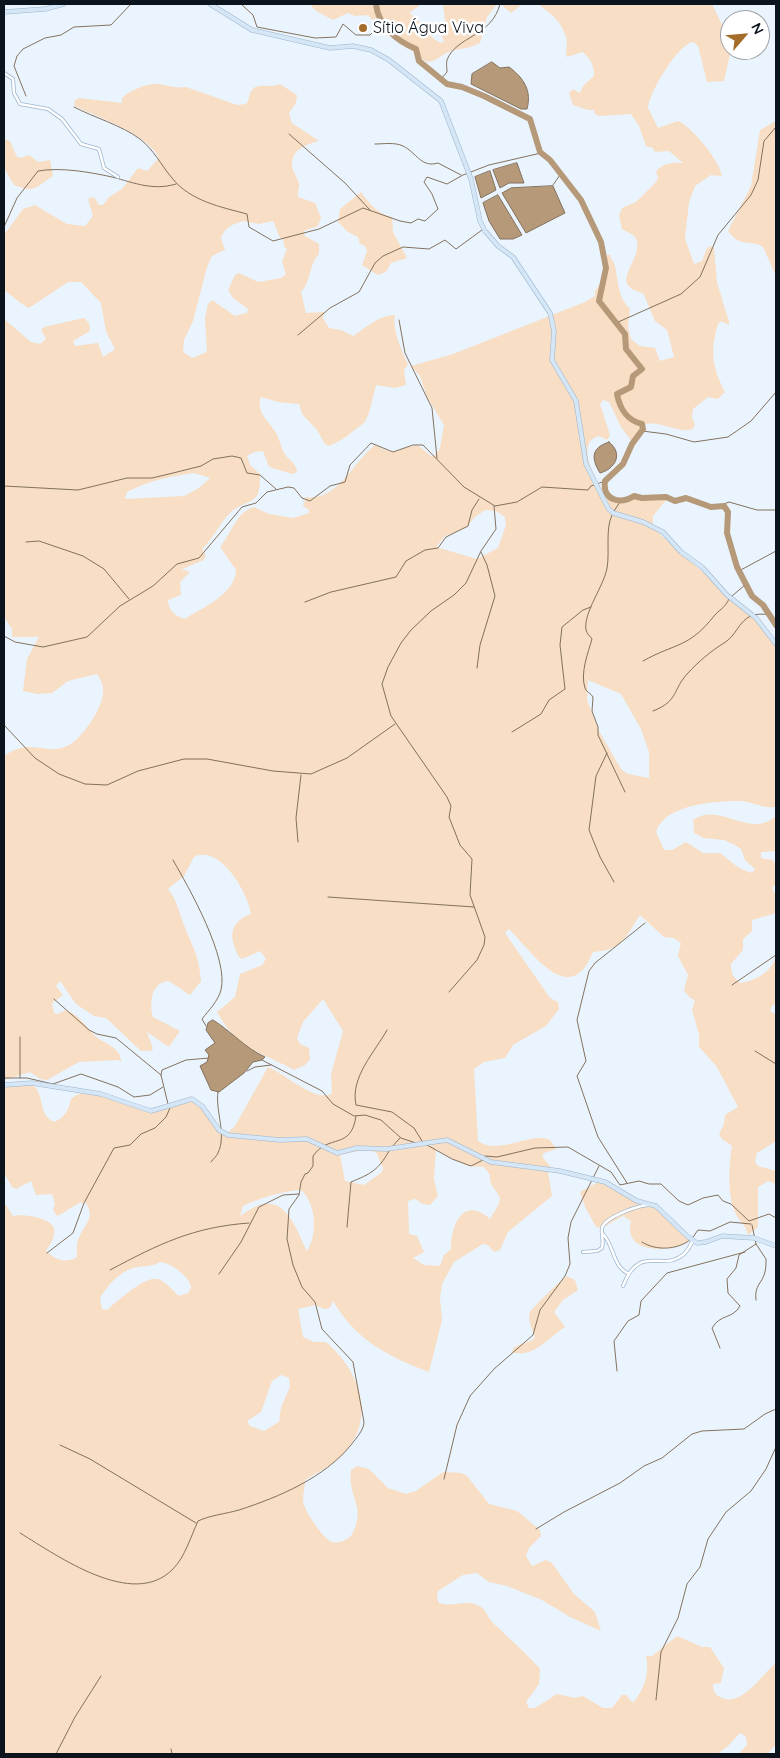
<!DOCTYPE html>
<html>
<head>
<meta charset="utf-8">
<style>
	body { margin:0 }
	#map { position:relative; width:780px; height:1758px; overflow:hidden; background:#eaf4fe; font-family:Quicksand,sans-serif }
	canvas { display:block }
	.frame { position:absolute; inset:0; border:5px solid #0b141c; pointer-events:none }
	.north { position:absolute; left:720px; top:10px; width:50px; height:50px; box-sizing:border-box; background:#fff; border:1px solid #9da1a4; border-radius:50%; rotate:63deg; font-size:14px; font-weight:700; line-height:20px; text-align:center; color:#0b141c }
	.north::after { content:''; display:block; margin:auto; width:18px; height:22px; background:#a36c28; clip-path:polygon(50% 0,100% 100%,50% 72%,0 100%) }
</style>
</head>
<body>
<div id="map">
<canvas width="780" height="1758"></canvas>
<div class="frame"></div>
<div class="north">N</div>
</div>
<script>
const ctx = document.querySelector('canvas').getContext('2d');
ctx.lineJoin = 'round';
function fillPath(path, color) { ctx.fillStyle = color; ctx.fill(path, 'evenodd'); }
function stroke(path, color, width, dash) { ctx.strokeStyle = color; ctx.lineWidth = width; ctx.lineCap = dash ? 'butt' : 'round'; ctx.setLineDash(dash || []); ctx.stroke(path); }
function label(font, color, halo, rows, align = 'center') {
  ctx.font = font + ' Quicksand,sans-serif'; ctx.lineWidth = 5; ctx.setLineDash([]); ctx.textBaseline = 'middle'; ctx.strokeStyle = halo; ctx.fillStyle = color; for (const [text, x, y, turn = 0] of rows) {
    ctx.save(); ctx.translate(x, y); ctx.rotate((+turn || 0) * Math.PI / 180); ctx.textAlign = isNaN(turn) ? turn : align; if (halo) ctx.strokeText(text, 0, 0); ctx.fillText(text, 0, 0); ctx.restore();
  }
}
fillPath(new Path2D(`
	M310,4H422L409,13C423,20 427,39 442,43L444,41L440,33L445,21L443,4H497L487,17L480,43C467,50 457,48 446,53C439,57 436,61 428,62L421,59L418,50L404,42L396,34L387,36L368,15L355,16L348,13L333,20L316,11Z
	M501,4H523L511,13Z
	M538,4H712L730,41L731,50L724,81L707,82L698,46L694,42C679,42 649,93 648,108L658,128L678,121C691,126 720,161 722,176L711,175L695,186L689,202L685,239L694,264L702,261L707,248L711,246L714,248L717,282L729,322V325L721,321L718,324C710,350 712,367 725,392L718,399L708,397L693,409L692,418L695,424L693,429C678,434 662,421 646,424L633,443L621,427L609,402L603,400L600,404L610,435L607,440L599,436C571,443 601,492 613,502L625,503L639,496L663,495L666,500L653,516V528L749,613L776,641V810L775,807C762,809 752,801 740,801C716,801 664,804 656,832L664,850H672L686,842L703,853H720L739,868L752,873L755,869L745,860L741,849L735,845L724,840L703,838L694,833L693,820C720,801 749,840 776,816V851L761,852V858L772,860L776,864V883L772,888L776,896V913L752,920V931L743,939V950L731,964C731,973 733,977 740,983C757,981 774,970 776,954V1003L772,1006L770,1011L776,1015V1141L757,1153L755,1161L758,1166L776,1171V1184L768,1181L758,1187V1227L748,1235C746,1225 738,1220 735,1212C727,1195 729,1164 732,1146L722,1139L719,1134L724,1124L725,1115L738,1107L717,1067L699,1047V1034L692,1010L695,1000L690,998L684,990L688,975L678,956L681,943L674,938L664,937L640,915C626,937 622,950 593,952C570,1010 532,952 509,929L505,933L550,998L558,1002L559,1009L546,1026L513,1045L505,1058L484,1062L474,1069L478,1141C498,1156 532,1131 550,1140L556,1149L544,1153L542,1157L552,1168L548,1171L552,1196L508,1232L500,1250L494,1252L488,1245L483,1244L454,1262L442,1284L440,1298L442,1320L429,1372C387,1356 356,1340 333,1301L330,1308L324,1309L315,1305L298,1309L303,1337L314,1342H326C359,1370 378,1418 343,1454C333,1465 318,1472 305,1480C305,1487 303,1494 303,1500C303,1509 323,1539 332,1542C339,1544 346,1540 351,1536C368,1508 347,1497 351,1470L357,1466L369,1469L388,1488L406,1494L416,1491L443,1472L461,1473L467,1476L489,1504L517,1511L540,1530L541,1536L529,1548L526,1556L532,1566L546,1560L552,1563L574,1594L595,1612L601,1631L570,1617L542,1600L507,1586L489,1582L477,1573L463,1575L438,1591L437,1598L439,1603C453,1608 467,1598 481,1607C486,1610 488,1618 493,1623C509,1638 525,1652 540,1669L539,1684L526,1702L529,1708H535L557,1694L575,1698L583,1696L603,1708H612L622,1695H626L633,1703C644,1689 650,1674 646,1656H652L677,1636L702,1647H710L724,1668L721,1683L713,1684C713,1690 715,1695 720,1697C741,1709 762,1674 776,1663V1745L767,1754H738L747,1745L746,1737L740,1733L727,1747L717,1754H4V1202L13,1216C22,1213 52,1218 54,1228C56,1236 50,1245 46,1251C55,1260 67,1264 77,1257C77,1251 76,1245 78,1240C83,1226 97,1217 85,1202C75,1203 67,1212 57,1216L53,1210L55,1203L52,1194L36,1195L31,1181L16,1189L12,1187L4,1173V1088C55,1069 31,1114 54,1122C65,1118 69,1109 71,1099C91,1081 127,1102 147,1110L179,1103L191,1096C204,1107 212,1124 227,1133L235,1126L268,1067C283,1072 318,1105 332,1093L331,1074L343,1031L323,999L303,1022L297,1038L300,1044L309,1048L310,1059L305,1065L294,1070C261,1052 237,1049 217,1012L235,997L240,974L262,965L266,959L260,951L242,959L239,957C229,937 228,923 251,914C248,893 220,844 194,857L184,876L168,889C177,900 179,912 184,925C193,948 199,955 201,981L190,995L169,981C151,982 149,1003 153,1017L180,1031L169,1047L147,1032L153,1049L150,1051H141L106,1018L94,1016L76,1004L60,981L56,986L63,995L52,1003L54,1013L58,1014L66,1010C78,1014 87,1027 95,1036C103,1043 122,1048 121,1062L118,1060L79,1062L47,1080L40,1079L30,1072L4,1080V756C31,737 45,756 67,746C82,740 105,705 103,689C103,684 100,679 97,674L68,681L52,693L37,694L23,691L27,659L39,637H12V629L4,617V319L31,342L40,344L46,339L41,330L44,327L84,318L89,323L90,331L73,341L75,346L98,343L103,357L115,349L106,332L101,303L81,282H68L29,308C25,307 8,293 4,290V235L23,209L35,205L67,224L85,226L93,216L88,199L94,197L99,205H103L109,197L122,189L138,168L147,171L159,158C147,133 99,118 75,106L74,101L79,98L122,103V98C129,91 145,84 155,84C166,84 174,89 186,87L237,105L246,104C250,100 248,94 252,90C258,82 271,89 280,84L297,95L296,103L289,113L292,123L319,141C304,145 288,151 293,170C295,175 299,180 299,185C299,190 297,193 298,197L315,203L321,218L318,226L303,231L305,236L319,244V254C309,264 311,282 301,292L306,313L324,312L323,318L329,328L341,330L353,336C366,328 379,315 395,315C392,330 402,351 408,365L404,370L406,385L395,388L376,385L369,413L365,422L343,439L329,446L325,444L317,430L302,414L299,404L278,402L261,397C255,412 270,422 276,433C280,440 281,449 286,456C291,461 296,464 297,472L292,474L269,467L263,451L254,452L247,456L250,465L260,474C260,481 260,493 256,497C251,503 239,505 232,511C220,522 215,536 203,548V553L206,555L204,560L182,569L190,572L180,582L181,595L168,600C168,610 176,617 185,619L188,617C204,607 236,593 236,570L220,547C232,533 235,513 254,507L269,514L293,518L309,513V510L303,506L306,497C337,502 354,461 375,445C400,459 396,446 419,446L431,456L436,455L440,448L444,425L427,397L420,376L411,366L453,354L585,302L595,296V291L602,281L607,255H610C611,259 615,263 615,266C619,284 617,295 630,309L628,327L631,339L640,346L655,348L660,361L674,357L667,330L655,321L643,293C604,284 648,257 635,237C632,233 626,232 622,229L619,216L622,208L636,202L656,182L658,178L656,171C664,163 672,162 683,163L669,151L655,152L653,148L646,146L639,126L631,114L599,116L595,114L594,110H588L573,105L569,93L573,89L580,93L583,86L594,76C595,67 590,57 582,52L567,57C564,49 569,44 566,37C560,19 552,15 538,4ZM243,221L259,224L273,221L280,238H283L284,246L287,249L282,261L286,274L281,278L258,282L239,273L235,275L228,290L233,298L248,309L247,313L235,316L212,300L208,304L205,318L207,352L192,358L183,352L184,340L193,321L207,267L212,256L225,250L221,238C225,227 233,224 243,221ZM194,473L210,478L199,488L184,496L125,499L127,492C148,481 171,476 194,473ZM485,510L496,511L505,517L506,525L498,548L477,559L436,547L445,536L466,528L475,517ZM588,680L621,694L641,729L649,752V778L628,774L621,769L599,731L587,700ZM436,1149L450,1158L468,1166L484,1167L490,1175C489,1187 496,1188 500,1198L499,1204L490,1219C464,1196 451,1223 451,1249L444,1255L440,1266L424,1265L413,1258L424,1252L417,1236L409,1234L408,1201L415,1199L423,1204L430,1205L438,1196L434,1179ZM363,1150L376,1152L383,1168L382,1172L364,1185L345,1181L340,1155ZM301,1190C316,1203 318,1235 307,1251C297,1232 287,1194 257,1206C251,1208 245,1213 240,1216L243,1206C261,1198 281,1191 301,1190ZM160,1262C171,1263 191,1277 191,1288L188,1293L179,1296C173,1291 165,1280 157,1279C145,1276 116,1302 107,1310L102,1309L100,1298C107,1286 119,1272 133,1268C143,1265 150,1268 160,1262ZM281,1375L289,1378L290,1387L281,1407L279,1422L264,1431L250,1426L247,1421L261,1412L272,1381Z
	M776,121V276L763,247C750,239 740,248 728,231L751,186L760,130Z
	M5,139L10,141L17,157L21,158L29,155L38,162L50,160L53,176C36,186 36,194 14,185L5,170Z
	M361,192C369,203 378,215 392,217L393,232L407,258L391,263L386,272L378,275L362,265L367,251L365,246L360,244L358,237L348,232L338,222L340,209Z
	M600,1181H609L639,1201L660,1207L690,1240C672,1253 622,1255 631,1221L623,1216L602,1228L596,1227L586,1209L580,1192Z
	M567,1276L575,1280L578,1290L563,1300L554,1312L565,1327C549,1337 533,1359 512,1352L514,1347L533,1340L535,1336C532,1329 527,1320 530,1312C531,1309 563,1278 567,1276Z`), '#f7dec4');
const water = new Path2D(`
	M492,62L500,68L509,67C524,78 532,91 527,109H521L471,84L472,74Z
	M517,163L524,183H509L500,188L493,170Z
	M490,171L496,190L481,198L475,177Z
	M553,186L565,213L526,233L502,193L511,188Z
	M498,195L522,235L513,239H500L489,221L483,203Z
	M609,442C624,454 615,469 600,473C591,458 591,448 609,442Z
	M213,1020C231,1031 245,1048 265,1057L262,1060L253,1062L244,1073L219,1092L211,1090L200,1066L207,1062L209,1055L205,1050L215,1043L206,1030L208,1023Z`);
fillPath(water, '#b69979');
stroke(water, '#83715d', 1);
stroke(new Path2D(`
	M220,4H230
	M241,4L253,15L257,27L315,38L336,37L343,24L356,35H370L383,22
	M441,79L447,72C447,68 446,63 447,60C456,36 492,37 500,4
	M26,96L14,66L17,56L23,49L45,38L61,35L74,27L111,25L131,4
	M74,107C95,118 121,125 140,139C154,150 161,165 172,178C190,201 221,207 247,214L249,227L273,241L319,229L363,208L400,221L411,223L418,219L425,221L438,209L432,194L424,182L427,177L447,184L463,175L489,165L541,153
	M289,134L345,183L370,210
	M375,144C383,144 395,142 403,146C417,153 421,168 438,163L461,175
	M553,185L560,175
	M4,227L17,198L38,171C61,167 89,172 112,177C135,183 153,191 176,184
	M399,320L405,353L432,408L437,458
	M616,323L681,294L700,277L718,235L751,195L758,180L764,141L776,127
	M298,335L330,308L359,292L375,263L383,256L403,247L429,249L445,240L456,249L482,230
	M642,431L666,434L694,442L728,437L751,421L776,392
	M4,486L78,490L127,478H152L169,474L201,466L213,459L232,456L241,458L247,473L260,475L276,489
	M721,505L729,502L757,510H776
	M614,511L620,502
	M612,515C605,529 610,552 607,568C604,586 583,613 586,630C587,634 590,636 592,639C588,653 580,673 585,688C586,692 591,693 593,697L592,711L598,727V735L625,792
	M26,542L39,541L83,556L104,569L129,599
	M739,571L776,551
	M732,596L745,585
	M305,602L331,592L396,577L406,561L425,550L438,548L446,537L468,526L472,510L479,499
	M4,636L15,642L43,647L87,637L120,606L153,586L177,564L199,558L242,507L256,503L267,492L288,487L294,488L302,498L310,501L330,486L345,482L350,465L371,443L393,452L413,445H423L464,487L495,506L517,502L542,487L588,490L591,486L605,481
	M643,661C675,643 689,648 714,616C719,610 725,608 729,599
	M477,668L480,645L495,596L487,565L481,552
	M653,711C679,701 672,690 688,673C698,662 711,651 724,643C741,633 739,609 770,615
	M4,725L35,758L59,774L85,784L107,785L138,771L184,759H207L273,771L311,774L347,758L395,724
	M512,732L541,714L549,700L565,689L560,645L562,627L583,610L591,607
	M607,753L596,776L589,830L600,857L614,882
	M298,842L296,818L301,775
	M173,860C189,888 229,958 221,990C218,1001 209,1010 202,1019L206,1026
	M328,897L474,907
	M732,985L776,955
	M449,992L477,960L484,945L485,937L470,895L472,859L460,845L449,817L451,806L447,797L391,716L382,684L388,667L401,643L411,630L431,611L454,595L466,583L481,551L496,529L494,506
	M54,999L89,1030L97,1034L116,1038L161,1075L168,1104
	M387,1030C375,1052 350,1077 356,1105L392,1112L414,1128L422,1141
	M20,1037V1078
	M755,1051L776,1064
	M262,1060L322,1091L333,1104L354,1116L365,1115L381,1120L401,1138L416,1143
	M247,1071L255,1067L271,1065
	M161,1075L162,1070L186,1060L209,1058
	M4,1078H27L53,1084L81,1074L118,1087L134,1097L150,1095L163,1087
	M427,1145L452,1159L471,1166L483,1160
	M391,1148L400,1138
	M485,1156L497,1157L535,1148L568,1147L611,1172L620,1185L639,1181L649,1184H661L679,1201L688,1205L703,1198L718,1195L723,1201L731,1204L749,1221L769,1214L776,1218
	M211,1162C213,1159 217,1156 218,1153C227,1134 215,1111 218,1092
	M627,1183L598,1137L578,1079L577,1076L586,1061L577,1020L589,971L595,963L645,923
	M752,1225L756,1244L766,1259C766,1263 766,1268 765,1272C762,1284 754,1285 756,1300
	M347,1227L351,1182C370,1174 378,1171 389,1151
	M693,1237L698,1230L710,1231L730,1222L751,1224
	M642,1242C656,1251 677,1250 690,1240
	M47,1253L73,1233L84,1203L114,1148L130,1145L141,1134L155,1128L166,1117L170,1108
	M110,1270C159,1244 193,1227 249,1223
	M219,1274L241,1242L259,1207L283,1195L299,1194
	M720,1348L712,1328C720,1314 733,1319 740,1306L728,1293L727,1279L736,1268L739,1255L756,1244
	M617,1371L614,1341L628,1321L639,1315L641,1301L667,1273L745,1252
	M60,1445L90,1459L196,1523
	M444,1479L457,1425L470,1396L494,1369L533,1335L540,1310L565,1276L570,1264L568,1238L571,1222L599,1166
	M536,1529L564,1512L620,1483L644,1466L662,1458L692,1434L702,1431L744,1429L765,1414L776,1409
	M20,1533C58,1556 133,1610 173,1569C185,1557 191,1536 198,1521C211,1515 225,1514 239,1510C279,1497 324,1478 351,1445C356,1438 364,1430 364,1422L353,1362L322,1329L315,1302L302,1287L293,1265L287,1239L289,1209L299,1195L301,1182L305,1174L308,1173L313,1166V1156C329,1133 351,1151 356,1116
	M656,1700L661,1652L678,1618L687,1584L700,1567L708,1539L726,1512L751,1491L766,1469L776,1447
	M171,1749L172,1754
	M56,1754L75,1717L101,1676`), '#83715d', 1);
stroke(new Path2D(`
	M376,4C378,26 397,41 416,49L419,61L447,84L462,87L484,96L530,119L540,152L550,160L581,200L601,242L606,268L599,301L625,334L626,349L642,369L633,376L631,387L617,394C620,410 627,420 642,424L643,429L632,444L623,464L605,481C602,500 620,505 634,496L642,498L666,497L675,501L686,498L711,507L724,506L728,512L727,533L737,567L752,596L763,605L776,625`), '#b69979', 6);
const street = new Path2D(`
	M4,73L13,79L14,93L20,104L48,109L62,119L81,144L99,149L104,168L118,177
	M603,1234C615,1247 612,1266 629,1274
	M583,1252L597,1251L602,1248C604,1241 601,1235 602,1228C605,1217 637,1206 648,1205
	M623,1286C640,1242 662,1273 684,1254C688,1250 691,1245 693,1240`);
const secondary = new Path2D(`
	M210,4L252,30L330,48L353,46L371,50L389,60L441,101L471,179L480,221L485,231L498,246L513,257L550,313L554,331L552,360L576,401L586,464L608,508L613,513L643,522L663,532L681,552L702,567L727,595L756,618L776,644
	M4,12L45,9L64,4
	M4,1085L32,1083L101,1094L151,1111L192,1099L202,1106L219,1130L228,1135L280,1140L307,1139L337,1153L357,1148L387,1149L447,1140L491,1162L560,1171L605,1182L637,1201L656,1206L687,1236L697,1243L706,1242L722,1236L754,1238L776,1246`);
stroke(street, '#9db5cd', 4);
stroke(secondary, '#9db5cd', 5);
stroke(street, '#fff', 2.5);
stroke(secondary, '#d5e6f6', 4);
for (const [x, y, r, color] of [
	[363,28,5,"#a36c28"]
]) { const dot = new Path2D(); dot.arc(x, y, r, 0, 2 * Math.PI); ctx.fillStyle = color; ctx.fill(dot); stroke(dot, '#fff', 2); }
label('16px', '#0b141c', '#fff', [
	["Sítio Água Viva",373,28]
], 'left');
</script>
</body>
</html>
